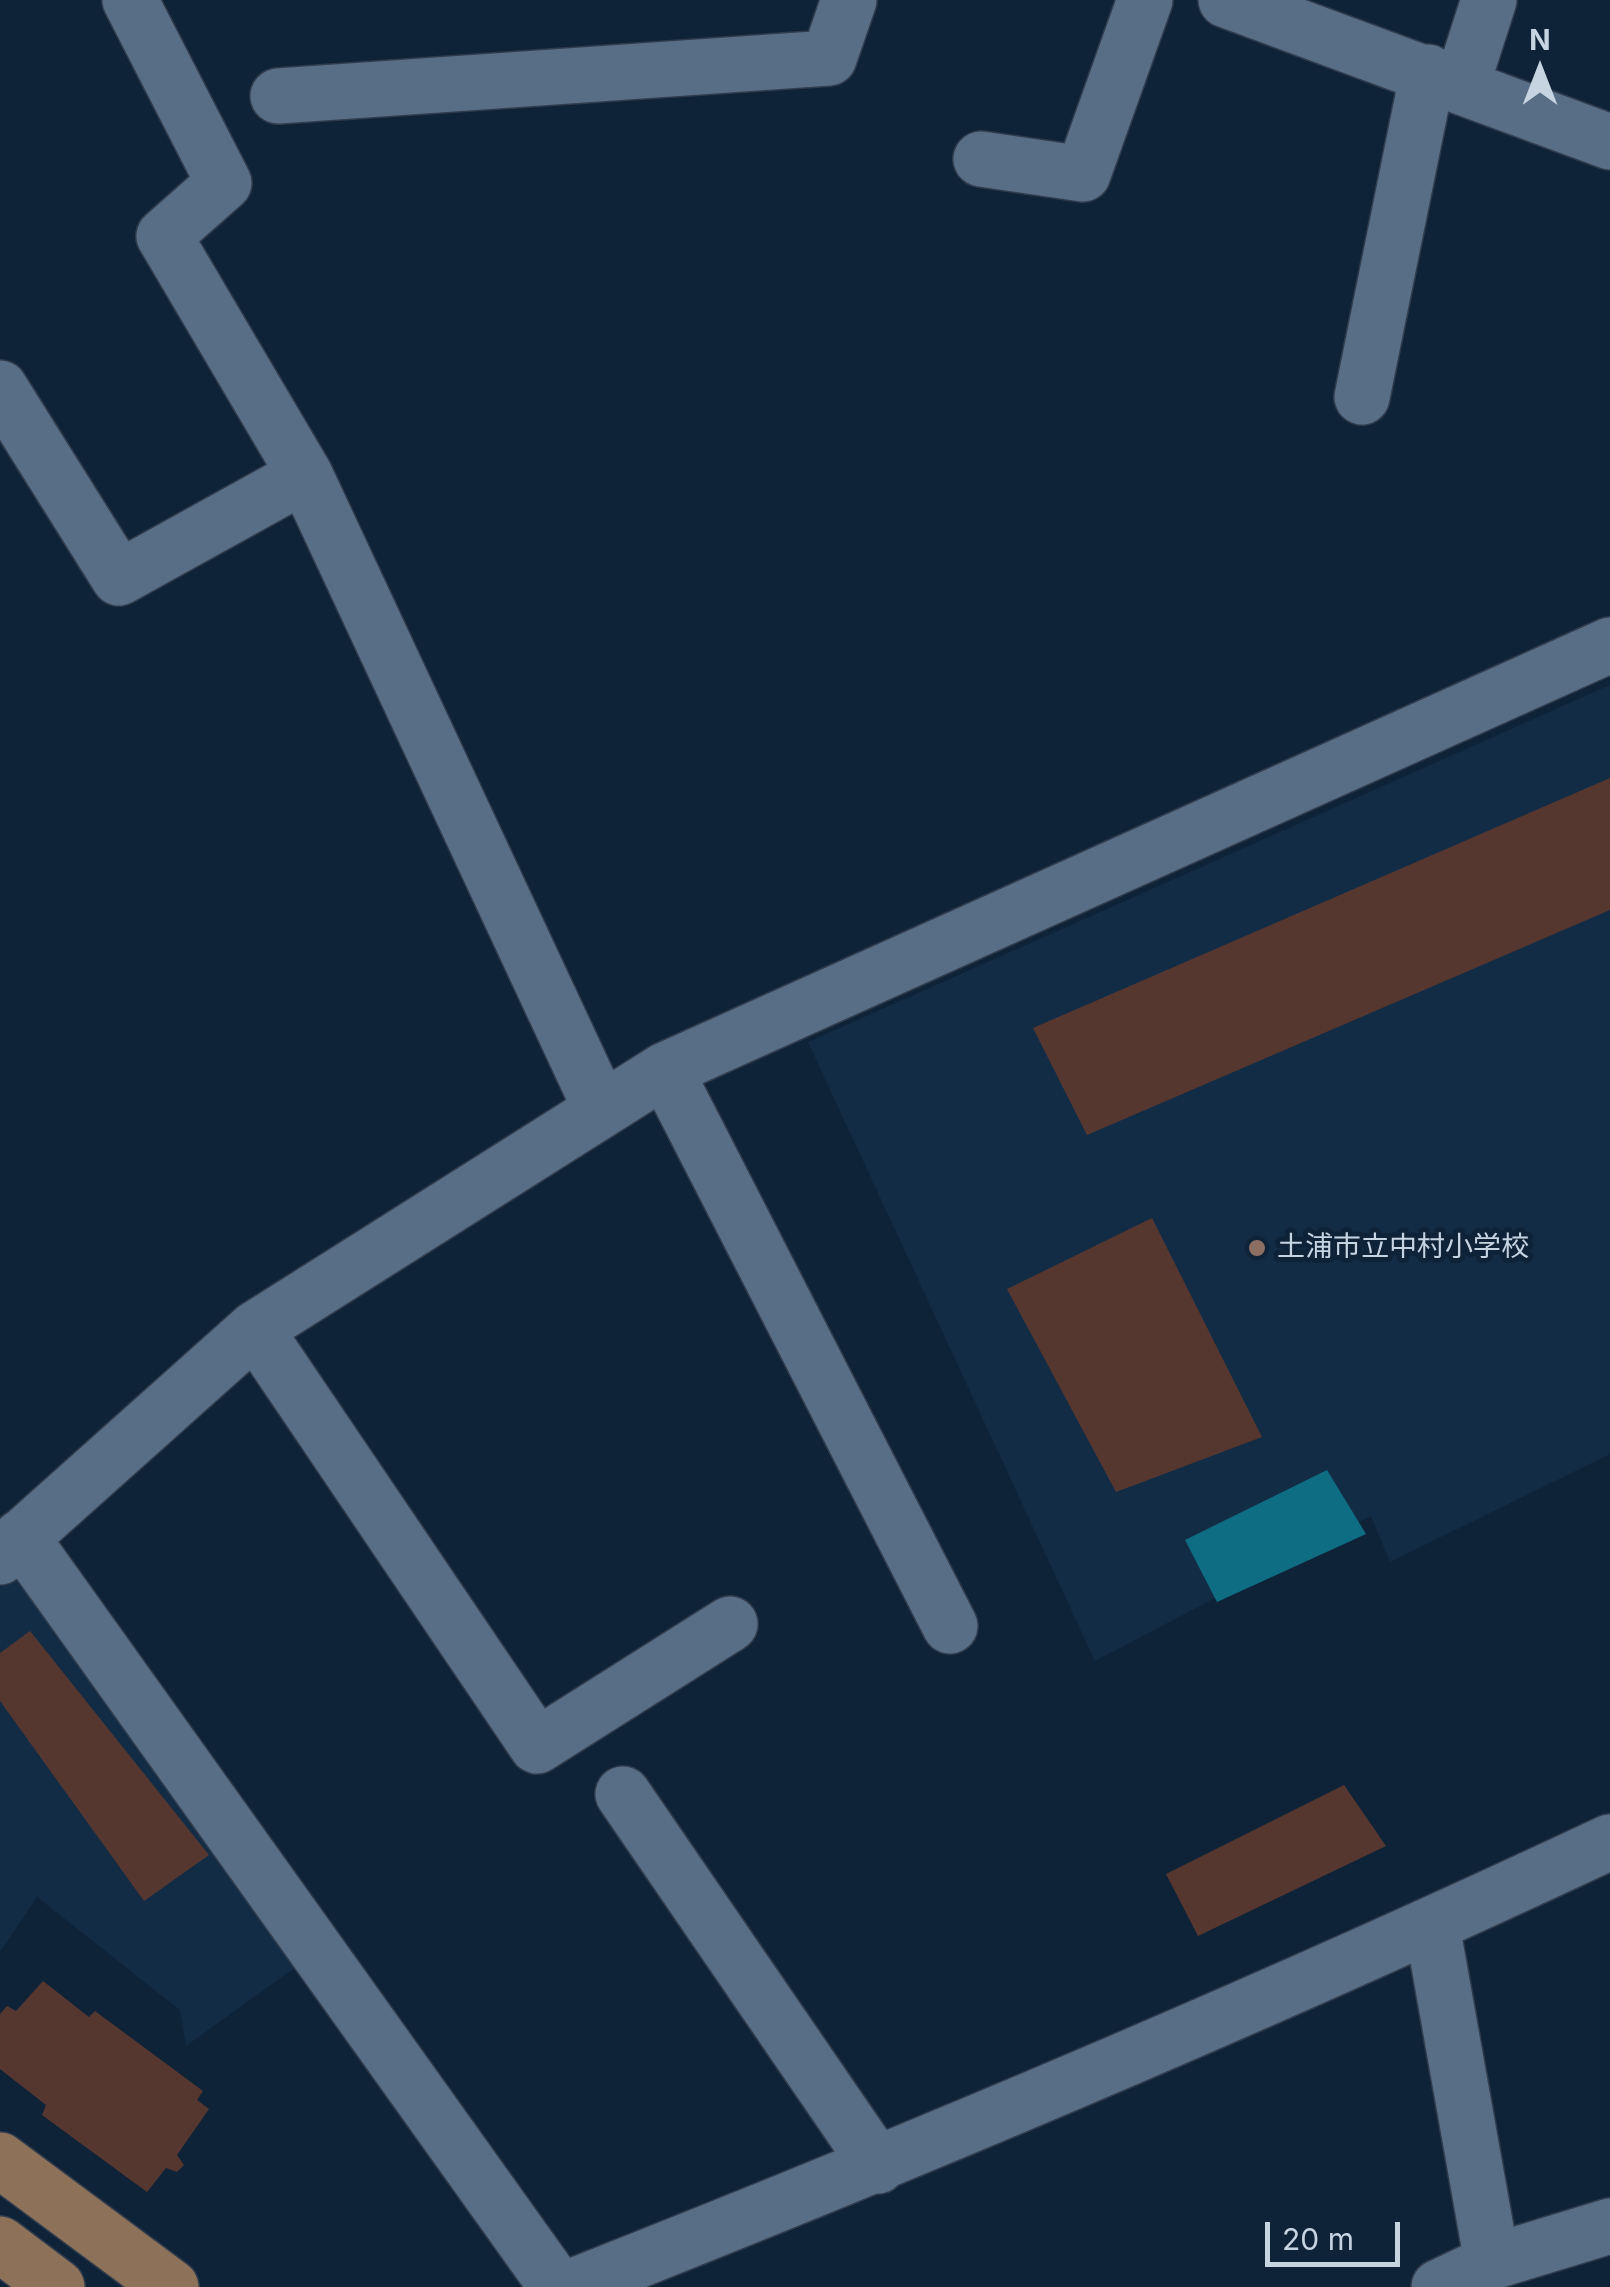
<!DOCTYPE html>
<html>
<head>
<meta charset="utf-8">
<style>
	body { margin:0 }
	#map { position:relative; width:1610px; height:2287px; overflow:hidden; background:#0f2338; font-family:Inter,sans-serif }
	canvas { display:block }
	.north { position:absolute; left:1490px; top:20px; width:100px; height:100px; -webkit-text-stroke:8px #0f2338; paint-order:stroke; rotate:0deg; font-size:28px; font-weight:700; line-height:40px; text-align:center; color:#c6d3e1 }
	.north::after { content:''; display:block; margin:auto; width:35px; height:45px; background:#c6d3e1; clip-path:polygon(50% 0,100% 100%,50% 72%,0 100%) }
	.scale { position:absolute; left:1265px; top:2222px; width:135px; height:45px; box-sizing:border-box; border:5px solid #c6d3e1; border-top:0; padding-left:12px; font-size:30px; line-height:35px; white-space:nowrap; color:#c6d3e1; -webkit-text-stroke:8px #0f2338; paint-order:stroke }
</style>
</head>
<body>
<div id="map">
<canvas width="1610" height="2287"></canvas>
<div class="north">N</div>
<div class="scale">20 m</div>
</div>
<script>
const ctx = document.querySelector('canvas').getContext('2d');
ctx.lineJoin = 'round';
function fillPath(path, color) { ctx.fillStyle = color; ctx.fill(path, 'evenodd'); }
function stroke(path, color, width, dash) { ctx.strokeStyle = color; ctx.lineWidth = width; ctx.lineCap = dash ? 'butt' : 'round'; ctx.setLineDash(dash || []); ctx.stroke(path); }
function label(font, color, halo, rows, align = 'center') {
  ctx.font = font + ' Inter,"Noto Sans JP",sans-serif'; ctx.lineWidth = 10; ctx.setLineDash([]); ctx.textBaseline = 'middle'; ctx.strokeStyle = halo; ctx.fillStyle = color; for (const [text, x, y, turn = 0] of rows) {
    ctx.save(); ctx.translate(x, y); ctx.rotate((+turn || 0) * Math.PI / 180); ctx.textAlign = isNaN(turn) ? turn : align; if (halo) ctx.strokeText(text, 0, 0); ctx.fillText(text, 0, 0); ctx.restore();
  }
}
fillPath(new Path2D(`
	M1610,685V1454L1390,1562L1371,1516L1095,1661L808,1042Z
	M19,1569L300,1964L186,2046L180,2010L37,1897L0,1952V1587Z`), '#132c46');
fillPath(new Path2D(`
	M1327,1470L1366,1534L1217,1602L1185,1540Z`), '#0e6d82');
fillPath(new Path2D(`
	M1610,778V910L1087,1135L1033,1028Z
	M1152,1218L1262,1437L1116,1492L1007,1289Z
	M30,1631L209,1855L144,1901L0,1701V1653Z
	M1344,1785L1386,1846L1198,1936L1166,1874Z
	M43,1981L89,2017L95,2011L203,2091L197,2100L209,2109L177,2155L184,2165L177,2172L166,2168L147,2192L42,2115L46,2105L0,2069V2014L7,2006L16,2011Z`), '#56372f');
const minor = new Path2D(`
	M130,0L224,183L164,236L305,475L601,1109
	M1226,0L1610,142
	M1462,84L1489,0
	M278,96L829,58L849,0
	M981,159L1083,174L1145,0
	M0,388L119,578L305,475
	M1362,397L1428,72
	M665,1070L950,1626
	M255,1329L537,1746L730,1624
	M21,1537L557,2287
	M0,1557L255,1329L665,1070L1610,645
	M623,1794L878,2166
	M1432,1926L1492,2262
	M571,2287C922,2149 1269,2002 1610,1842
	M1439,2287L1492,2262L1610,2226`);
const major = new Path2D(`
	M0,2160L171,2287
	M0,2244L57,2287`);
stroke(minor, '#303c4d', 58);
stroke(major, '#303c4d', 58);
stroke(minor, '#576e86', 55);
stroke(major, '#8d7259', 55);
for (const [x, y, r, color] of [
	[1257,1248,10,"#8d6e63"]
]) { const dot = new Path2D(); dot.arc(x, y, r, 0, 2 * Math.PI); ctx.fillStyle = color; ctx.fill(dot); stroke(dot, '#0f2338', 4); }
label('28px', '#c6d3e1', '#0f2338', [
	["土浦市立中村小学校",1277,1248]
], 'left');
</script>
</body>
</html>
